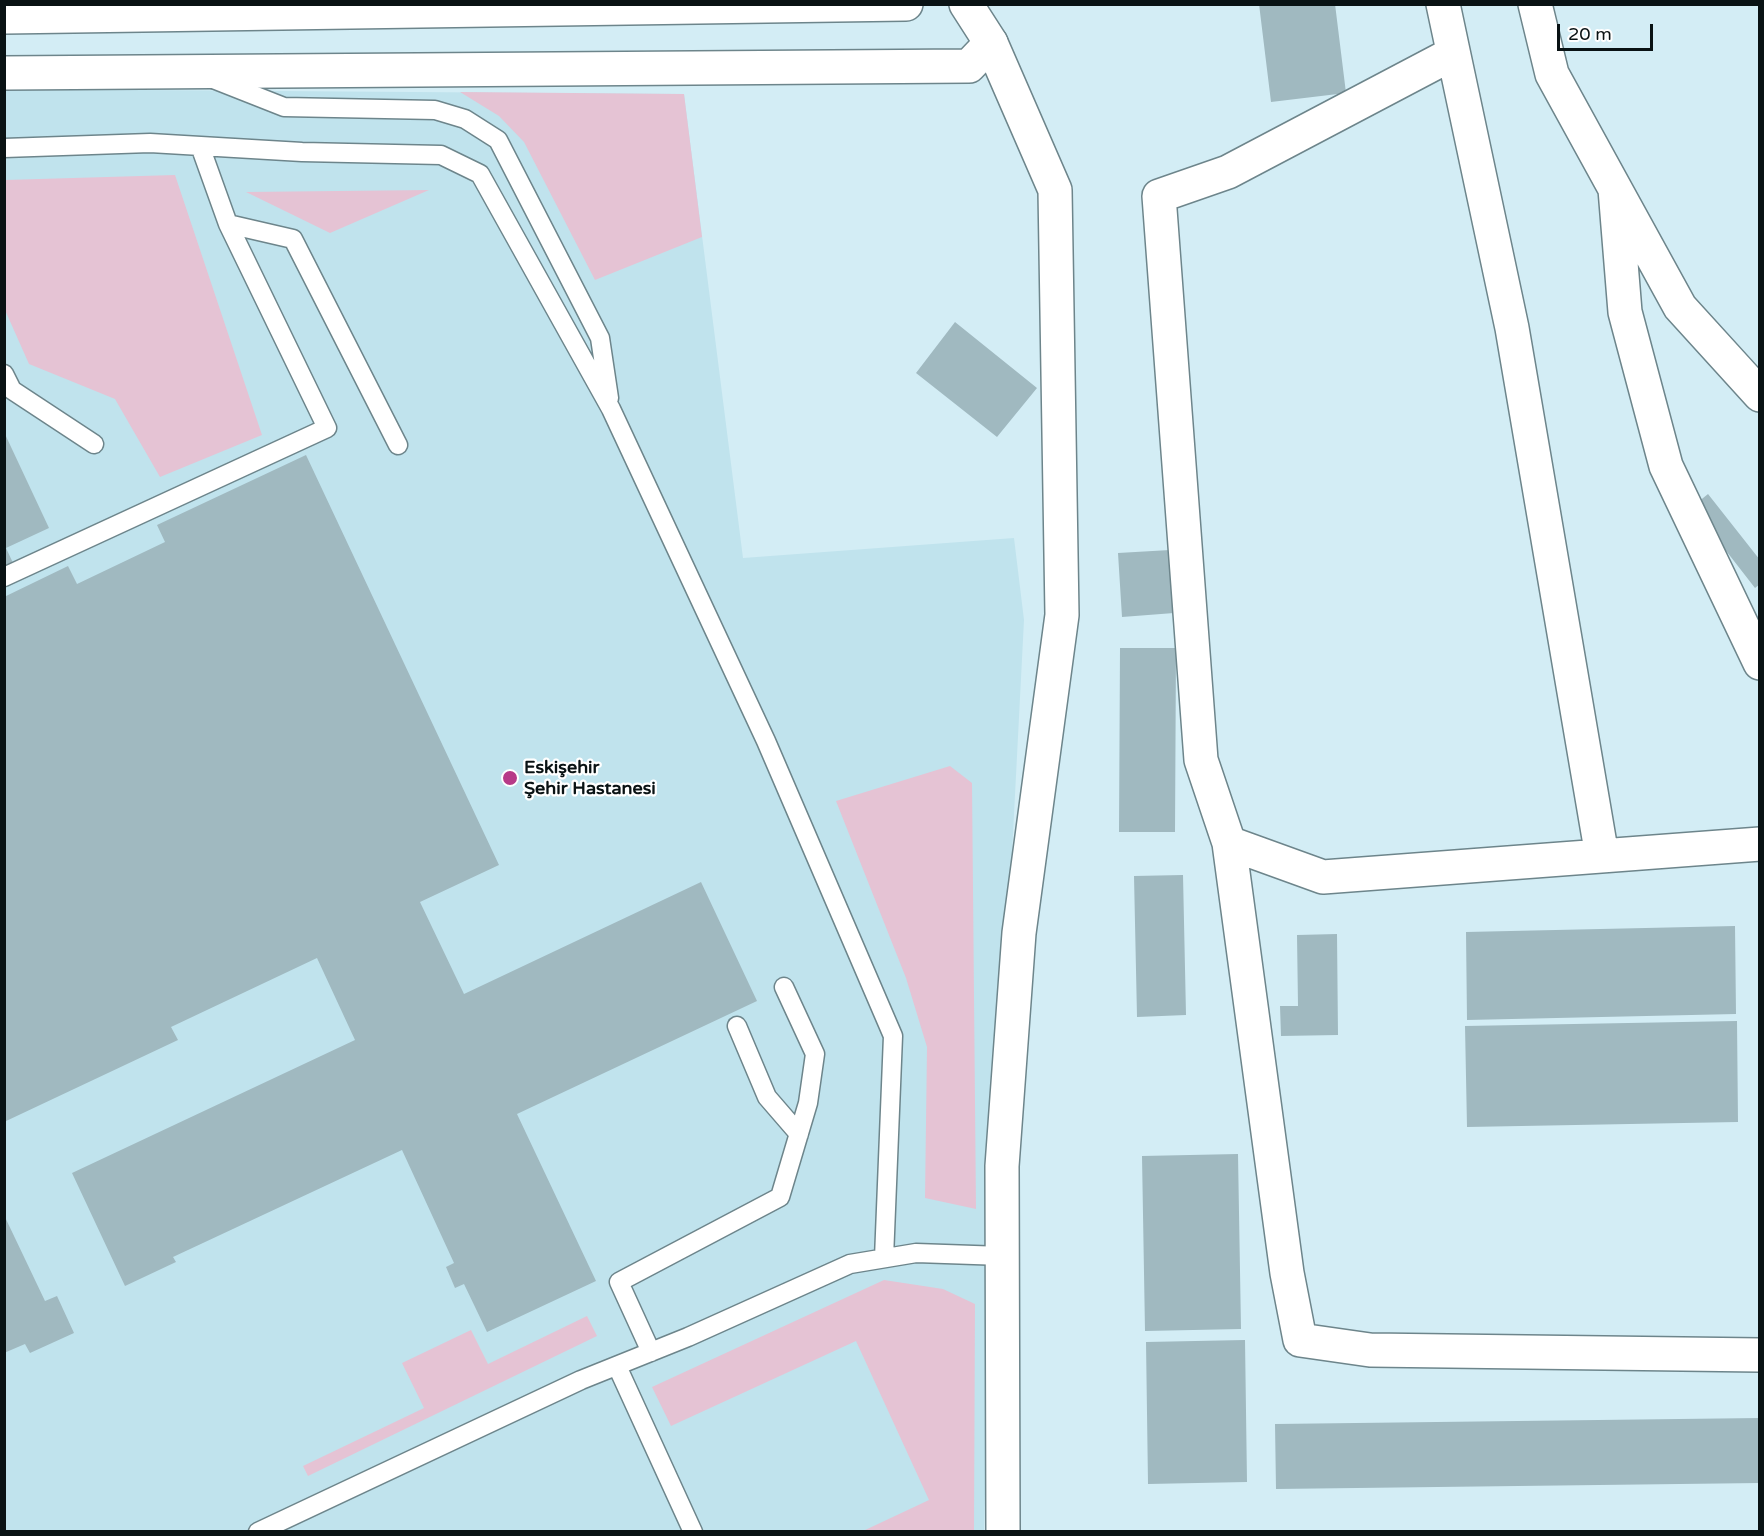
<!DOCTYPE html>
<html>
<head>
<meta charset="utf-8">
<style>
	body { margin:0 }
	#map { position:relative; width:1764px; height:1536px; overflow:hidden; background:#d3edf5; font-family:"Varela Round",sans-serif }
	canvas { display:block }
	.frame { position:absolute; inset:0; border:6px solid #091214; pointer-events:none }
	.scale { position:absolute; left:1557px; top:24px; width:96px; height:27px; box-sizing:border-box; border:3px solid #091214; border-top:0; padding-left:8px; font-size:18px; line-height:21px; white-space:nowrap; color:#091214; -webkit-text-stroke:4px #fff; paint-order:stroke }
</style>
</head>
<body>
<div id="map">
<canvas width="1764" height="1536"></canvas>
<div class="frame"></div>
<div class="scale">20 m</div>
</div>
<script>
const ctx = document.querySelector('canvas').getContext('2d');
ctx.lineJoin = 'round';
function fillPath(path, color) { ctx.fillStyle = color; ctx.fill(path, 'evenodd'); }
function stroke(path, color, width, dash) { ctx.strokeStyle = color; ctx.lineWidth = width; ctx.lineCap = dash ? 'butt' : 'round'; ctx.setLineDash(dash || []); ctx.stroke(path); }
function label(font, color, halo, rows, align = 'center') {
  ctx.font = font + ' "Varela Round",sans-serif'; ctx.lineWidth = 4.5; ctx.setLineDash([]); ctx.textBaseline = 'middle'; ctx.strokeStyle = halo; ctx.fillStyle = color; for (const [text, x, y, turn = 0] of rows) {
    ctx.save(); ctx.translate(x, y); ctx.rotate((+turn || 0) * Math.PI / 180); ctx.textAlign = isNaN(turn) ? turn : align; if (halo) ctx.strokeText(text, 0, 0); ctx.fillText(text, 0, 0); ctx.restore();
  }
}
fillPath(new Path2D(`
	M5,89L684,94L743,558L1014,538L1024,620L992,1242L984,1531L5,1532Z`), '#c0e3ed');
fillPath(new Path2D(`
	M460,92L684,94L702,237L595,280L524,142L499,116Z
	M175,175L262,435L160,477L115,399L29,364L5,310V180Z
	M429,190L330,233L246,192Z
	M950,766L972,783L976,1209L925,1198L927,1047L906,978L836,801Z
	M884,1280L943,1289L975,1304L974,1530L971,1531H863L929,1500L856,1341L671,1426L652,1387Z
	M587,1316L597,1336L308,1476L303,1466L424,1408L402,1363L471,1330L488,1364Z`), '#e5c3d4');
fillPath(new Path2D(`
	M1259,4H1335L1346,93L1271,102Z
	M955,322L1037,388L997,437L916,373Z
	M4,432L49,528L6,548L13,563L4,567Z
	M306,455L499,865L420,902L464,994L701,882L757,1001L517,1114L596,1281L487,1332L464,1284L455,1288L446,1267L454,1263L402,1150L173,1257L176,1262L125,1286L72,1173L355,1040L317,958L171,1027L178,1040L4,1122V597L68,566L77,584L165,542L157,525Z
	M1708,494L1760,560V584L1755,588L1692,507Z
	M1170,550L1174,613L1122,617L1118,553Z
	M1120,648H1176L1175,832H1119Z
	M1183,875L1186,1015L1137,1017L1134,876Z
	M1735,926L1736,1014L1467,1020L1466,932Z
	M1337,934L1338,1035L1281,1036L1280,1006H1298L1297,935Z
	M1737,1021L1738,1122L1467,1127L1465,1026Z
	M1238,1154L1241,1329L1145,1331L1142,1156Z
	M4,1215L45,1301L57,1296L74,1333L30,1353L25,1344L4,1353Z
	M1245,1340L1247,1482L1148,1484L1146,1342Z
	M1760,1418V1483L1276,1489L1275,1424Z`), '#a0b9c0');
const service = new Path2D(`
	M213,79L284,107L435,110L465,119L498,140L600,338L609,398
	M200,146L228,224L293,239L398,445
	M4,148L150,143L302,152L441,155L480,174L611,409L766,741L893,1036L884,1258
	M4,374L12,390L94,444
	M4,577L327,428L228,224
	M737,1026L767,1097L799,1134
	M651,1352L619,1282L780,1197L808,1103L815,1054L784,987
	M617,1366L693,1532
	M258,1532L581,1380L688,1337L850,1264L916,1253L1003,1256`);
const minor = new Path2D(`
	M1443,4L1512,328L1602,856
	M1535,4L1552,74L1680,307L1760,395
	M1452,54L1228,172L1159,196L1201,760L1229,843L1323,877L1760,844
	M1615,189L1625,312L1666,466L1760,663
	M1229,843L1287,1273L1300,1340L1370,1350L1760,1355`);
const tertiary = new Path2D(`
	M991,43L1055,190L1062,615L1019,933L1002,1166L1003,1532`);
const secondary = new Path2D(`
	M4,17L906,4
	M4,73L969,66L991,43L966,4`);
stroke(service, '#6d858b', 21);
stroke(minor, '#6d858b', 36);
stroke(tertiary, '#6d858b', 36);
stroke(secondary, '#6d858b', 36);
stroke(service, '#fff', 18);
stroke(minor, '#fff', 33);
stroke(tertiary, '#fff', 33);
stroke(secondary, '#fff', 33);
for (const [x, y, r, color] of [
	[510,778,8,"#b73a88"]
]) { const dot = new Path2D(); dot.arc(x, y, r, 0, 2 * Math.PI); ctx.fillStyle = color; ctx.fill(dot); stroke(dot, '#fff', 2); }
label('bold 18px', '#091214', '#fff', [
	["Eskişehir",524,768],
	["Şehir Hastanesi",524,789]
], 'left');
</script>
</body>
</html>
